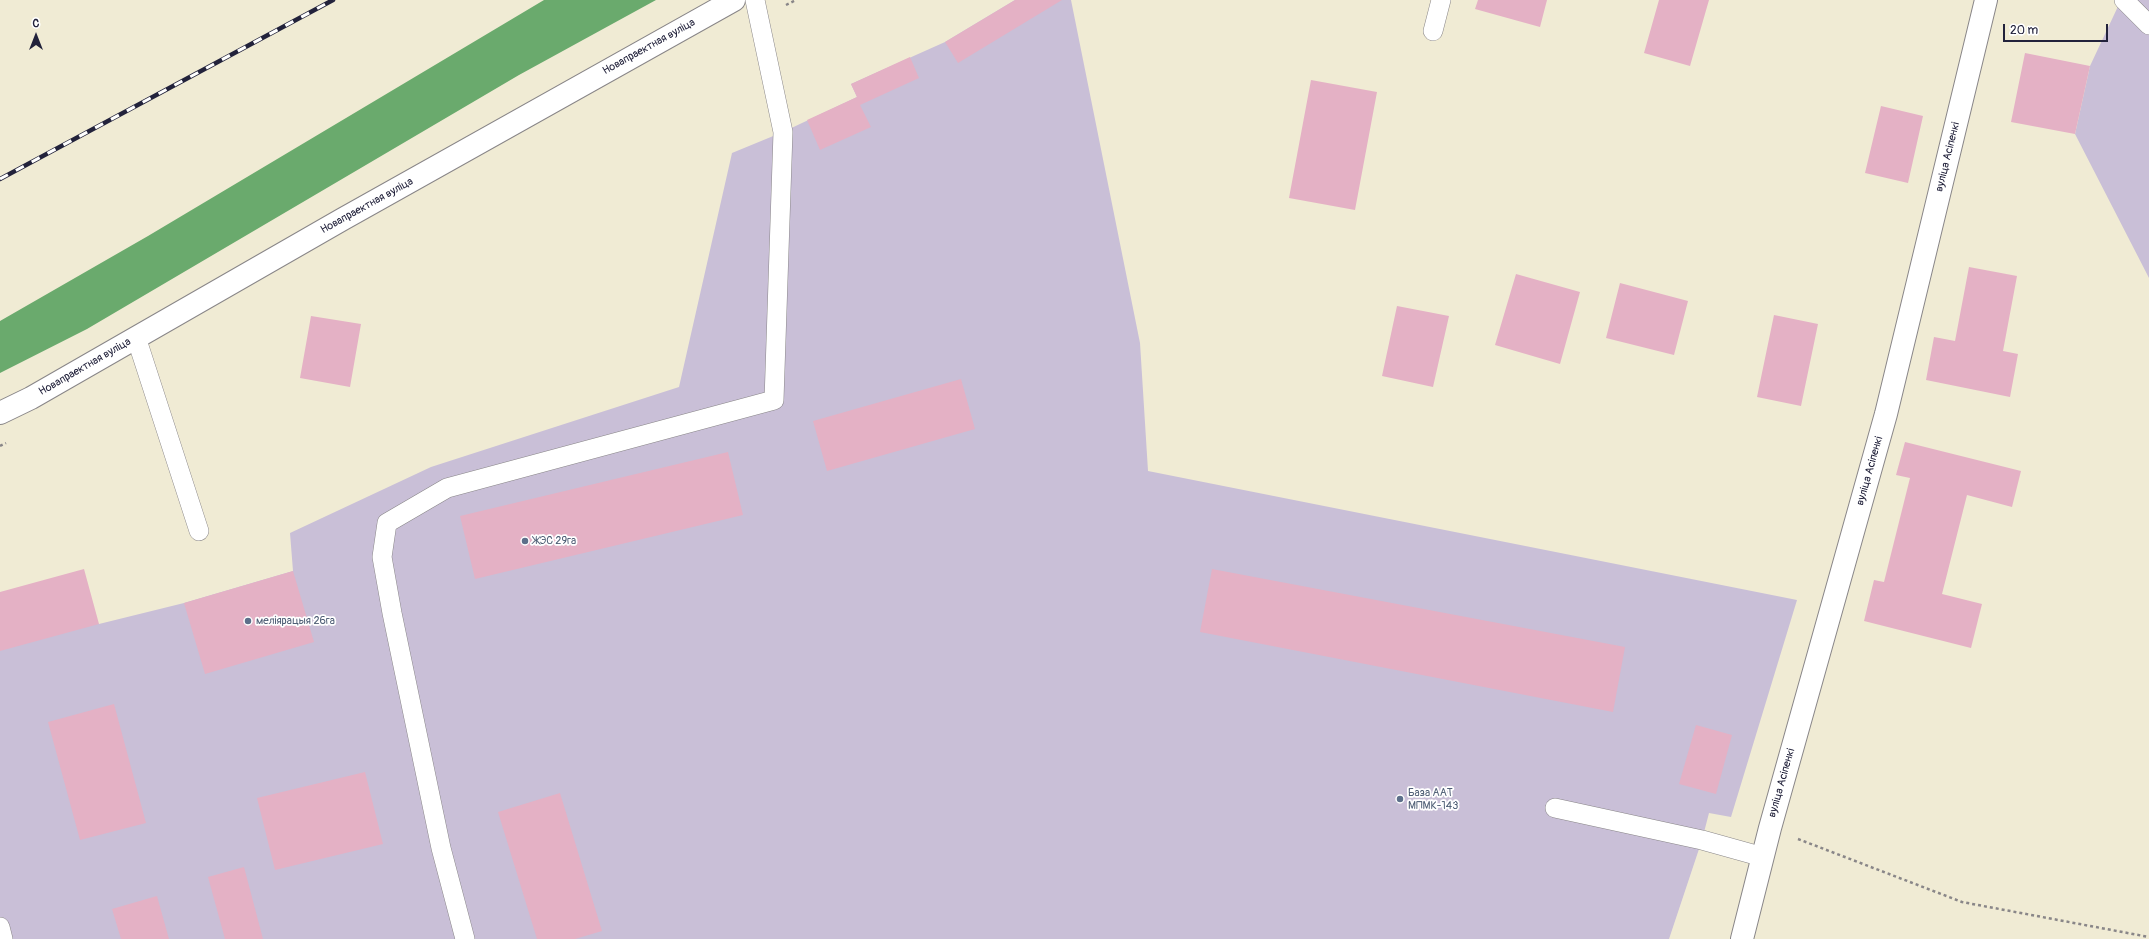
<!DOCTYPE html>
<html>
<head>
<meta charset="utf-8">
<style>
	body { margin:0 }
	#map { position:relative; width:2149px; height:939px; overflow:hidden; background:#f0ebd4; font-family:Pangolin,sans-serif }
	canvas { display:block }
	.north { position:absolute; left:16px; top:16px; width:40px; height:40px; -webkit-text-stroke:3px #fff; paint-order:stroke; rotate:0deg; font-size:11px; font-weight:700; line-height:16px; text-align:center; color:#22223b }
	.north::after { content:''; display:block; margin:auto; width:14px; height:18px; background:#22223b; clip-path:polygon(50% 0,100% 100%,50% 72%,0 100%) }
	.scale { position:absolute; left:2003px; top:24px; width:105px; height:18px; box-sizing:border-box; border:2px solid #22223b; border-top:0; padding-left:5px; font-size:12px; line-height:14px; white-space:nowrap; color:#22223b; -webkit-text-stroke:3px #fff; paint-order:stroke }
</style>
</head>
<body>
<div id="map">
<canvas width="2149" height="939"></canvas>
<div class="north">С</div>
<div class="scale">20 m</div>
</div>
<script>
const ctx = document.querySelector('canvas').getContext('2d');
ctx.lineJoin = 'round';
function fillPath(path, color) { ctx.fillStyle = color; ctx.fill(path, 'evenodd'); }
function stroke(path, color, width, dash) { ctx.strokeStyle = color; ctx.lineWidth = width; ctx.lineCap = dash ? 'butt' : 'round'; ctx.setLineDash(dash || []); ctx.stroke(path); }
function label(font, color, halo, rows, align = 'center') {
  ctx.font = font + ' Pangolin,sans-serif'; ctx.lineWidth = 3.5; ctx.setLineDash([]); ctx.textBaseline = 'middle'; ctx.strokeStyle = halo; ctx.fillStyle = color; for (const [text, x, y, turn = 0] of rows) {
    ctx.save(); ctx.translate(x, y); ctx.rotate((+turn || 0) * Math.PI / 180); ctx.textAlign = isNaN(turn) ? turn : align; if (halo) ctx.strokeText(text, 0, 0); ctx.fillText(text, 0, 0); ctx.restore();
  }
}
fillPath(new Path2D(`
	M1015,0H1071L1140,343L1148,471L1797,600L1731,817L1709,813L1702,840L1669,939H0V592L99,624L184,603L293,571L290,533L431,467L679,387L732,153L783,132L857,97L851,84L945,42Z
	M2121,0H2149V278L2075,134L2090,66Z`), '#c9bfd7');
fillPath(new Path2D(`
	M544,0H656L519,75L87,329L0,373V321L148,236Z`), '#6aaa6d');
fillPath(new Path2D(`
	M1015,0H1062L958,63L945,42Z
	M1478,0H1547L1540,27L1475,9Z
	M1659,0H1709L1690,66L1644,53Z
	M2025,53L2090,66L2075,134L2011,122Z
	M910,57L919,78L860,105L871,127L820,150L807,120L857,97L851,84Z
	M1311,80L1377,92L1355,210L1289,198Z
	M1881,106L1923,116L1908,183L1865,173Z
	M1969,267L2017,276L2003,351L2018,354L2010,397L1926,380L1934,337L1955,341Z
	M1516,274L1580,292L1560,364L1495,345Z
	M1620,283L1688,301L1674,355L1606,338Z
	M1397,306L1449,316L1433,387L1382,376Z
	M1774,315L1818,324L1801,406L1757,397Z
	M311,316L361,324L350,387L300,378Z
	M961,379L975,429L827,471L813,421Z
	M1905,442L2021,471L2012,507L1967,495L1942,594L1982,604L1971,648L1864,621L1874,580L1884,582L1910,478L1896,475Z
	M728,452L743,515L475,579L460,516Z
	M84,569L99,624L0,651V592Z
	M1212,569L1625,647L1613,712L1200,632Z
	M293,571L314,642L205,674L184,603Z
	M114,704L146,823L80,840L48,722Z
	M1696,725L1732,735L1716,794L1679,784Z
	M365,772L383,844L275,870L257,798Z
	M560,793L602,931L575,939H537L498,812Z
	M244,867L263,939H225L208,877Z
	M157,896L169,939H121L112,909Z`), '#e4b1c5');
const service = new Path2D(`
	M2124,0L2149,25
	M1433,31L1441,0
	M136,337L199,531
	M1555,808L1702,840L1763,857
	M0,927L3,939
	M465,939L441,848L392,613L382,557L387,523L447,488L774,400L783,132L755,0`);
const minor = new Path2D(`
	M1742,939L1770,828L1886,414L1986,0`);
const tertiary = new Path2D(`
	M0,413L31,398L343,219L734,0`);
stroke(service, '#898688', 20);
stroke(minor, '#898688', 24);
stroke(tertiary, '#898688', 24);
stroke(new Path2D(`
	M786,5L796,0
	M0,446L6,443
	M1798,839L1962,902L2149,937`), '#898688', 2.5, [3, 3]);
stroke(service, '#fff', 19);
stroke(minor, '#fff', 22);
stroke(tertiary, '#fff', 22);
const rail = new Path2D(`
	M0,179L333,0`);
stroke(rail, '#22223b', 4.5);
stroke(rail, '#fff', 3, [9]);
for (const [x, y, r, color] of [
	[525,541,4,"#5c6f8a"],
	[248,621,4,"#5c6f8a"],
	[1400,799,4,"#5c6f8a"]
]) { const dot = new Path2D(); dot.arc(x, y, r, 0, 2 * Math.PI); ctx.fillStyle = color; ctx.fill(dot); stroke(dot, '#fff', 1.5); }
label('11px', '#22223b', '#fff', [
	["Новапраектная вуліца",649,47,-29],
	["вуліца Асіпенкі",1948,157,-76],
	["Новапраектная вуліца",367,206,-29],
	["Новапраектная вуліца",85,367,-30],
	["вуліца Асіпенкі",1870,471,-74],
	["вуліца Асіпенкі",1782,783,-74]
]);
label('11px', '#4e5e75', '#fff', [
	["ЖЭС 29га",533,541],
	["меліярацыя 26га",256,621],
	["База ААТ",1408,793],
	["МПМК-143",1408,806]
], 'left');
</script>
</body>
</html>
